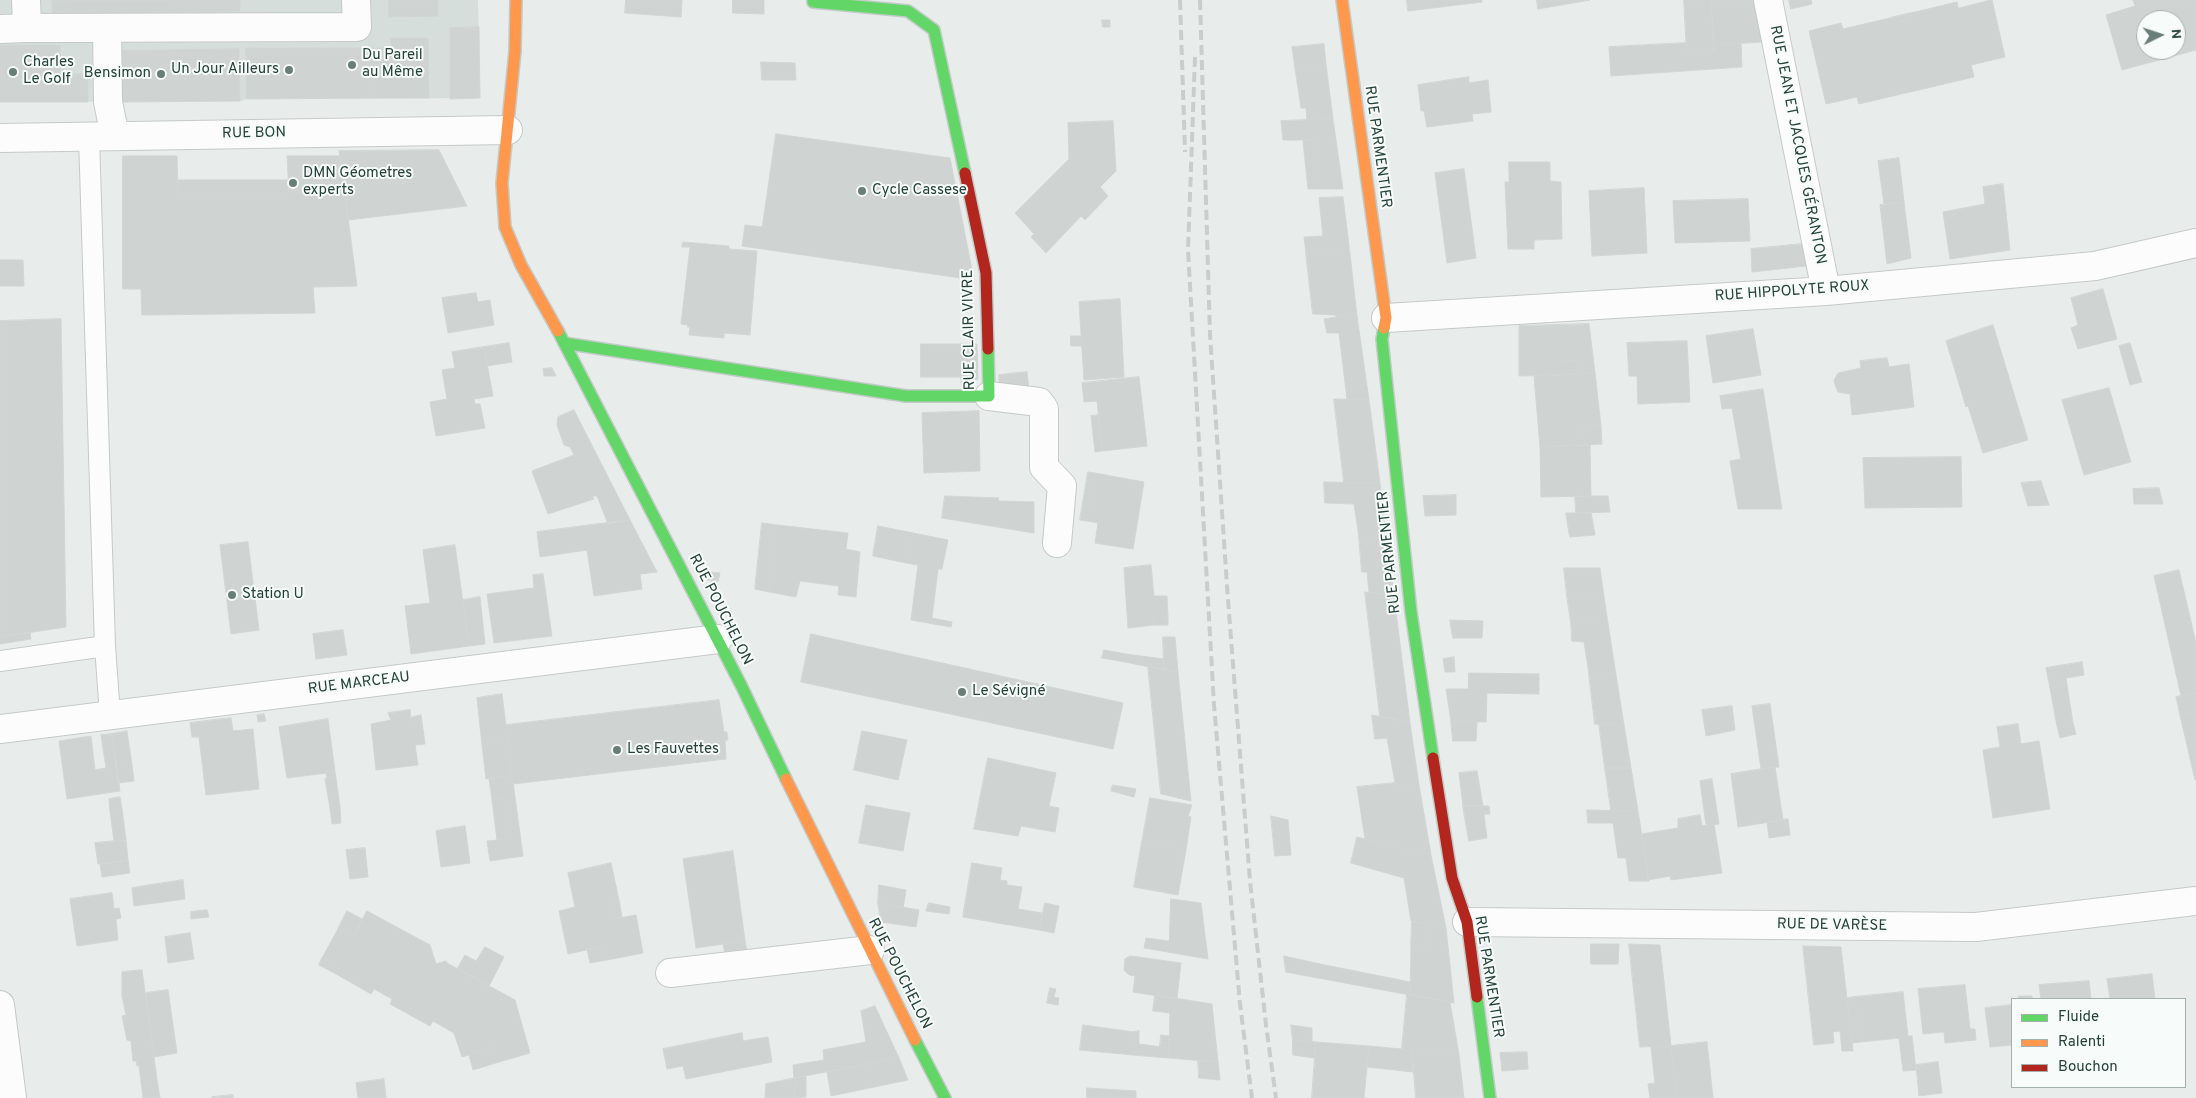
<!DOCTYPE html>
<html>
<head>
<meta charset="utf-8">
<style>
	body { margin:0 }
	#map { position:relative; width:2196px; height:1098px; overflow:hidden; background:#e8edeb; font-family:Overpass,sans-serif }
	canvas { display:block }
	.legend { position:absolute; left:2011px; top:998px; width:175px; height:90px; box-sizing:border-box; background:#f7fbf9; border:1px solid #a3b1ad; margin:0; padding:6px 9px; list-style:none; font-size:15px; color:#24423a }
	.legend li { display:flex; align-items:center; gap:10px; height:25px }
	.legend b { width:25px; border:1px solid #a3b1ad }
	.north { position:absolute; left:2136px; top:10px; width:50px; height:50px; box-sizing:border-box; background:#f7fbf9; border:1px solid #a3b1ad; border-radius:50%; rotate:86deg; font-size:14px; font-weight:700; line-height:20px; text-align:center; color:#24423a }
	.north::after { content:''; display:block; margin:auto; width:18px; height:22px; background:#697e78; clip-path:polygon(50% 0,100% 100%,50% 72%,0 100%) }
</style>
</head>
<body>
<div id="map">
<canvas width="2196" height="1098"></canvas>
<ul class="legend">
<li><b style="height:6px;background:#63d668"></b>Fluide</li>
<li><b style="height:6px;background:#ff974d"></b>Ralenti</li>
<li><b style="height:6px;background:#b3261e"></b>Bouchon</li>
</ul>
<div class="north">N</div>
</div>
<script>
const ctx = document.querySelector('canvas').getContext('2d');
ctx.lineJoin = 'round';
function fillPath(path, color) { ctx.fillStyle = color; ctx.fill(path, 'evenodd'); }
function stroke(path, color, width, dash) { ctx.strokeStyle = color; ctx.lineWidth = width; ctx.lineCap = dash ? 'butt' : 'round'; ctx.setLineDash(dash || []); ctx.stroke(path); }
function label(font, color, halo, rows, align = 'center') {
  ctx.font = font + ' Overpass,sans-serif'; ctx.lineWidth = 4; ctx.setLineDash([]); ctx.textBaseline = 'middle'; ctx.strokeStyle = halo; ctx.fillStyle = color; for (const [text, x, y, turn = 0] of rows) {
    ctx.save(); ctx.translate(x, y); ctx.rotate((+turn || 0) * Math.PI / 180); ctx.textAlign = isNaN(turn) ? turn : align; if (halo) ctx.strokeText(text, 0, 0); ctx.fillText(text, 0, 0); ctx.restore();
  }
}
fillPath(new Path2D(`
	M0,0H478L480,98L247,99L240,101L0,102Z`), '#d6dedb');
const building = new Path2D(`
	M52,0H169L52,2Z
	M169,0H240V11L52,15V2Z
	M389,0H438V16L389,17Z
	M626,0H682L681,17L625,13Z
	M733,0H764V14L733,13Z
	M1407,0H1482V2L1408,11Z
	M1537,0H1590L1538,9Z
	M1684,0H1711L1714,52L1687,53Z
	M1711,0H1754L1762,42L1714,45Z
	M1789,0H1811L1812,4L1791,9Z
	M1992,0L2005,57L1971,65L1974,77L1859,104L1857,97L1826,104L1809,31L1841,23L1843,29L1890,18L1891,23L1912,18L1911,13L1957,2L1958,8Z
	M2133,0H2196V50L2122,70L2106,15L2135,6ZM2146,20H2176V50H2146Z
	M1911,13L1912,18L1891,23L1890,18Z
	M1102,20H1110V27H1103Z
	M479,27L480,98L450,99V28Z
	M391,38H428L429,98H376L375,48H391Z
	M1686,43L1687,53L1714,52V45L1741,43L1742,67L1611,76L1609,47Z
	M1324,44L1326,64L1295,68L1292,47Z
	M0,45H60L61,74H88V102H0Z
	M246,48H375L376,98L247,99Z
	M239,49L240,101L122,102V51Z
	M761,62L795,63L796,80H762Z
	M1326,64L1333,119L1307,120L1306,108H1301L1295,68Z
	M1469,77V83L1488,80L1491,112L1472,114L1473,121L1427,127L1424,111H1421L1418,85Z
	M1333,119L1343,189H1320L1314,140H1283L1281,121Z
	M1113,121L1116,171L1100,187L1108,196L1085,220L1081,216L1046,253L1031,237L1034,234L1015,213L1069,159L1068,123Z
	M776,134L950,158L974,280L742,246L745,225L762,227Z
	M1314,140L1320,189H1308L1303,141Z
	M439,150L467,206L348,220L339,151Z
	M123,156H177L178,192L289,193L287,156H340L357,286L313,287L315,313L142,315L141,289H123Z
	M1899,158L1904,202L1884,204L1878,161Z
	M1509,162H1550V181L1561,182L1562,239L1534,240V249H1508L1505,182H1509Z
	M1464,169L1476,258L1447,263L1435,173Z
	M177,180H288L289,193L178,192Z
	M2003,184L2010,250L1950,259L1943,212L1985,204L1983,187Z
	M1644,188L1647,253L1592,256L1589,191Z
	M1343,197L1350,254L1306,253L1304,237L1323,236L1319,198Z
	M1748,199L1750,241L1675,243L1673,201Z
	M1904,202L1911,258L1887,264L1880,205Z
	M683,242L729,246V249L757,251L750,335L724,333V338L689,335L690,327H687L688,325L681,324L690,247H682Z
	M1802,244L1806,266L1752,272L1751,249Z
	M1306,253L1350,254L1357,316L1313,314Z
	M0,260H23L24,286H0Z
	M2103,289L2117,339L2078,349L2071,328L2078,325L2071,298Z
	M476,293L478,302L490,300L494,325L448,333L442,298Z
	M1120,299L1124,377L1084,380L1079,302Z
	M1336,315L1357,316L1369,400L1347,399L1339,333H1327L1324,319L1336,317Z
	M61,319L66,627L0,637V321Z
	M1589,324L1595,373L1577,374L1576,361H1562L1563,375L1519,376V326Z
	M1993,325L2028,440L1983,453L1968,406L1966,407L1946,341Z
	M1753,329L1761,375L1713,383L1706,336Z
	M1071,336H1081L1082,346H1071Z
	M1687,341L1690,402L1638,404L1637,376H1629L1627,343Z
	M509,343L512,362L487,366L484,347Z
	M2130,343L2142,382L2130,385L2119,346Z
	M921,344H977L978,377H921Z
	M484,347L493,396L474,399L475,404H480L485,428L436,436L430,402L447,399L442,370L455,368L452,352Z
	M1887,358L1889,367L1909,364L1914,407L1852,415L1850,394L1838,392L1835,385L1834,380L1838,373L1861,368L1860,361Z
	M1562,361H1576L1577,374L1563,375Z
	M552,368L556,376H544L543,369Z
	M1027,372L1029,389L999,392V375Z
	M1595,373L1601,426L1579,427L1581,445L1540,447L1534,376Z
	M961,377H978V379L962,387Z
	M1139,377L1147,446L1102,451L1097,401L1084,402L1082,383Z
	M2109,388L2131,462L2084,475L2062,400Z
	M1763,389L1782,509H1738L1730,461L1741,459L1732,408L1722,409L1720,396Z
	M1334,399L1369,400L1380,483L1344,482Z
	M574,410L630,520L608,524L597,496H592L594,499L548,514L532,471L574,455L570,447L564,445L557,425L558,417Z
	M979,411L980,471L924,473L922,413Z
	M1099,415L1102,451L1095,452L1091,416Z
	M1601,426L1602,444L1581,445L1579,427Z
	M1590,445L1591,496L1541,497L1540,447Z
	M1961,457L1962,507L1865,508L1863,458Z
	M1088,472L1095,473L1087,521L1080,520Z
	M1095,473L1144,482L1133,549L1095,543L1098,523L1087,521Z
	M2041,481L2049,505L2028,506L2021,483Z
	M1324,482L1380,483L1387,540L1359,537L1354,504L1325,503Z
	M2159,488L2163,504H2134L2133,489Z
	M1456,495V515L1425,516L1423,496Z
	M945,496L999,498L998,501L1034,502V533L942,518Z
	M1575,496H1608L1610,512L1576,513Z
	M1566,513H1591L1595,535L1570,537Z
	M630,520L657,572L640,574L642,589L594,596L587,550L540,557L537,532Z
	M762,523L777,525L769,592L755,589Z
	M777,525L848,533L846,549L860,552L856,597L838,595L839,586L800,581L796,597L769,592Z
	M878,526L913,533L906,563L873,556Z
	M913,533L948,540L942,569H938L932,618L952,622L951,627L911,620L918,565L906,563Z
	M1359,537L1387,540L1394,596L1369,592L1367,572H1362Z
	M248,542L259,630L231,634L220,545Z
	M455,545L469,646L411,654L405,606L430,603L423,550Z
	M1151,565L1154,596H1167L1168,618L1154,619V625L1128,628L1124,568Z
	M1564,568H1600L1604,597L1567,596Z
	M2179,570L2196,643V693L2181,696L2154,576Z
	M704,571L720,573L718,582L708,580Z
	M543,574L552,636L494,643L487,594L534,588L533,575Z
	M1365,592L1394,596L1410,723L1380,716Z
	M1567,596L1604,597L1608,623L1571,622Z
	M480,597L485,644L469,646L463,600Z
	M1168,618V625H1154V619Z
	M1450,620L1483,621L1482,638H1453Z
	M1571,622L1608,623L1616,675L1589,674L1584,642L1572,641Z
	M343,630L347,655L316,659L313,634Z
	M30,632L31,639L0,644V637Z
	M811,634L1123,703L1113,749L801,682Z
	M1163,637H1175L1178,672L1164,670Z
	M1104,650L1126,654L1125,662L1102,658Z
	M1126,654L1164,659V670L1125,662Z
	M1454,657L1455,672H1445L1443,659Z
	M2082,662L2084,675L2066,678L2067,685L2050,688L2046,668Z
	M1148,666L1178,672L1191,801L1161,794Z
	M1469,673L1539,674V694L1487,693L1486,722L1451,721L1446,689H1468Z
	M1589,674L1616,675L1624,725L1595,724Z
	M2067,685L2073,723L2057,726L2050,688Z
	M2196,693V712L2180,715L2176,697Z
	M502,694L508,742L482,745L477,698Z
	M719,700L724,732H727L728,740H725L726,759L513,784L506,725Z
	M1770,704L1779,767L1761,769L1752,706Z
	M1732,706L1735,730L1706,736L1702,710Z
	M410,710L411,724L422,722L425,744L415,745L418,765L376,770L371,724L391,720L388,713Z
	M2196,712V780H2195L2180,715Z
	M264,714L266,721L258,722L257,715Z
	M421,715L422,722L411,724L410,718Z
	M1372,715L1410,723L1419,785L1396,788L1387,738L1375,739Z
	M231,718L233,731L253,729L259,789L206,795L199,737H192L190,723Z
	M328,719L335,772L287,778L279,727Z
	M1451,721L1477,722L1476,741H1453Z
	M2073,723L2076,734L2060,738L2057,726Z
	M1599,724L1624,725L1631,768H1605Z
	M2018,724L2021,744L2039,741L2050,809L1993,818L1983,750L2000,747L1997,727Z
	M127,731L132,765L116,768L112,734Z
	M862,731L907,740L898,780L854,770Z
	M112,734L120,791L67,799L59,741L91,736L95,770L106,768L101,735Z
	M508,742L512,775L486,779L482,745Z
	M988,758L1056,773L1049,806L1059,808L1055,832L1021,826L1018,836L974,829Z
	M132,765L134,781L118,783L116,768Z
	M1775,767L1783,820L1738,827L1731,774Z
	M1605,768H1631L1638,811L1611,810Z
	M1477,771L1483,806H1463L1459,773Z
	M335,772L336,778L327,779L326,773Z
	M512,775L523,856L490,861L487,841L509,839L504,799L492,800L489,779Z
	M336,778L340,807L330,808L325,779Z
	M1712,779L1719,824L1706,825L1700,781Z
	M1395,783L1396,788L1419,785L1431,855L1365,839L1357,787Z
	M1113,785L1136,789L1134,797L1111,791Z
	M120,797L122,809L110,811L109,799Z
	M1150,798L1192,805L1188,816L1191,817L1186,850L1142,842Z
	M504,799L509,839L497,840L492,800Z
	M866,805L910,813L903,851L859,843Z
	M1463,806H1489L1490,814H1484L1487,838L1469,841Z
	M340,807L341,823L332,824L330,808Z
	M122,809L126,840L114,841L110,811Z
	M1587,810L1638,811L1649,881H1629L1626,858H1618L1613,823H1588Z
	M1700,815L1702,826L1714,824L1722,873L1671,880L1670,876L1648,880L1642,834L1678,828V819Z
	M1271,816L1288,820L1291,855L1275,856Z
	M1788,819L1790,835L1769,838L1767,822Z
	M465,826L470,863L441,867L436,831Z
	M1357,837L1431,855L1446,928L1411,921L1404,878L1351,863Z
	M126,840L128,860L98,864L95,843Z
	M1142,842L1186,850L1178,895L1134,887Z
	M365,848L368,877L350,879L346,850Z
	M733,851L745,941L696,948L683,859Z
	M128,860L130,873L115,875L113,863Z
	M113,863L115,875L102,877L100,864Z
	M611,863L619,900L611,901L614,919L636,915L643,953L607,960L604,946L568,954L559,911L575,907L568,873Z
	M972,863L1002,868L1000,880L1007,881V885L1022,887L1018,909L1042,913L1039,930L963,917Z
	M183,880L185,899L134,906L132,888Z
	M879,885L906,890L903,908L878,903Z
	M112,893L114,909L119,908L121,918L116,919L118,940L77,946L70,899Z
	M1171,899L1201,903L1208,959L1144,948L1146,938L1169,941Z
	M619,900L622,917L614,919L611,901Z
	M878,903L919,910L916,927L881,922Z
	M929,903L950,907L949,914L926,911Z
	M1045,903L1059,906L1054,933L1039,930Z
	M207,910L209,917L191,919V912Z
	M347,911L362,919L353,937L338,929Z
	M367,911L430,945L436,964L446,961L447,963L515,1000L530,1053L499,1062L495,1047L462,1057L454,1033L433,1021L430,1026L390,1004L392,999L374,989L371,994L336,974L339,967L322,958L338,929L353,937Z
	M1412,921L1431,925L1429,949L1411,947Z
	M1431,925L1446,928L1454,1003L1410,995L1411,947L1429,949Z
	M190,933L194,959L168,963L165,937Z
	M745,941L747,952L725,954L723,944Z
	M1591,944H1619L1618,964H1591Z
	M1629,944L1660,945L1671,1046L1640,1047Z
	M604,946L607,960L590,963L587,949Z
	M1803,946L1841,947L1853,1051H1842L1840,1031L1833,1032L1834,1043L1814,1045Z
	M485,947L504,957L489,986L457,969L465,955L476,961Z
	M1131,956L1181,963L1177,999L1133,992L1135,976L1129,975L1124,970L1125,959Z
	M1284,956L1320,964L1318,978L1286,972Z
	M322,958L339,967L336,974L319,965Z
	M1320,964L1410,982V995L1318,978Z
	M142,970L154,1057L157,1080L141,1081L139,1066L136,1065L137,1061H133L131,1041L127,1040L122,1016L126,1015L122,996V972Z
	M2152,974L2155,999H2110L2107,979Z
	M2089,981L2091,999H2041L2039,985Z
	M1965,985L1970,1029H1975L1976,1040L1945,1043L1944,1032L1923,1034L1918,989Z
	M1050,988L1056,989L1054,997L1059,998L1058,1005L1047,1003Z
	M168,990L177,1053L154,1057L146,993Z
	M1903,992L1908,1036H1912L1916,1070L1903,1071L1899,1038L1861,1042L1855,997Z
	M1407,994L1450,1002L1459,1055L1402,1049Z
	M1155,995L1212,1004L1218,1062L1169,1058L1170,1013L1153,1011Z
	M2019,996H2032V999H2019Z
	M1855,997L1861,1042L1852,1043L1847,998Z
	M2012,1005V1045L1990,1047L1985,1008Z
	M875,1006L899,1058L794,1078L793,1065L824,1060L823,1050L866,1042L861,1011Z
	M1083,1025L1134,1032L1133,1055L1080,1050Z
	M1291,1025L1312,1028V1042L1293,1040Z
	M1139,1031V1044L1169,1048V1058L1133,1055L1134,1032Z
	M742,1033L743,1041L768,1037L772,1062L686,1079L683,1066L667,1069L663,1049Z
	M1161,1035L1169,1036V1048L1160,1047Z
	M1293,1040L1316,1042L1314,1058L1293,1055Z
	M1316,1042L1369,1046L1364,1098H1312Z
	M1707,1042L1713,1098H1677L1671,1046Z
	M1369,1046L1412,1050L1413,1072L1367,1067Z
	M1671,1046L1677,1098H1650L1648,1084L1655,1083L1651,1047Z
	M495,1047L499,1062L473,1070L469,1055Z
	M1412,1050L1459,1055L1464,1098H1416Z
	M1527,1052L1528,1069L1502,1071L1500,1053Z
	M899,1058L908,1080L831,1096L827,1072Z
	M1198,1060L1218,1062L1220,1080L1199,1078Z
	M1938,1062L1942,1093L1919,1096L1916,1065Z
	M806,1076V1097L794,1098L796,1078Z
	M796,1078L794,1098H765L766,1084Z
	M384,1079L386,1098H358L356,1083Z
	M157,1080L160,1098H143L141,1081Z
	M1087,1088L1136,1091V1098H1087Z
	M233,1095V1098H212V1097Z`);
fillPath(building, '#cfd4d2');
stroke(building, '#d1d6d4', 1);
const lane = new Path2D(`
	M89,137L105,646L110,715
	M0,661L105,646`);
const street = new Path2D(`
	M26,0L27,28L357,27L356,0
	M1768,0L1826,291
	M107,28L108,102L115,136
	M0,29L27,28
	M0,138L508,130
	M1386,318L1826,291L2095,266L2196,243
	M989,396L1039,402L1044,409V467L1062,486L1057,543
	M0,729L718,639
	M1467,922L1976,927L2196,901
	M670,973L870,950
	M0,1005L12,1098`);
const fast = new Path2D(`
	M813,0V2L908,11L934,30L965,173
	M1384,328L1382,339L1411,612L1433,758
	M558,331L741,685L786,779
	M564,343L906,396H989L988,349
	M1477,997L1490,1098
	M915,1040L945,1098`);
const slow = new Path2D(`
	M516,0L515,51L502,183L505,227L521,265L558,331
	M1342,0L1386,318L1384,328
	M786,779L915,1040`);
const jam = new Path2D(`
	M965,173L986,273L988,349
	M1433,758L1452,878L1467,922L1477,997`);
stroke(lane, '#c5cac8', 22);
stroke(street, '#c5cac8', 30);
stroke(fast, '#c3cbc8', 14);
stroke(slow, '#c3cbc8', 14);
stroke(jam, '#c3cbc8', 14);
stroke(lane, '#fcfcfc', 20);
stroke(street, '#fcfcfc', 28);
stroke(fast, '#63d668', 11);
stroke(slow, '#ff974d', 11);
stroke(jam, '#b3261e', 11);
stroke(new Path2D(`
	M1180,0L1185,152
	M1200,0L1210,335L1228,600L1250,881L1266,1025L1276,1098
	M1195,57L1188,250L1214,705L1240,1004L1252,1098`), '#c9cdcc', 4, [10, 5]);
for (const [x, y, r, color] of [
	[352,65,5,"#697e78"],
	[289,70,5,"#697e78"],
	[13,72,5,"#697e78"],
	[161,74,5,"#697e78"],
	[293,183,5,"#697e78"],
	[862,191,5,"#697e78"],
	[232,595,5,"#697e78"],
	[962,692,5,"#697e78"],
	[617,750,5,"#697e78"]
]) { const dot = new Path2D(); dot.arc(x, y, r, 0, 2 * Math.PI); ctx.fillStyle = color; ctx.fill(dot); stroke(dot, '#f7fbf9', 2); }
label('15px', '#24423a', '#f7fbf9', [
	["Du Pareil",362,56],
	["au Même",362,73],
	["Charles",23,63],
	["Le Golf",23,80],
	["Un Jour Ailleurs",279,70,"right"],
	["Bensimon",151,74,"right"],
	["DMN Géometres",303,174],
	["experts",303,191],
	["Cycle Cassese",872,191],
	["Station U",242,595],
	["Le Sévigné",972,692],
	["Les Fauvettes",627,750]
], 'left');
label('15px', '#24423a', '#f7fbf9', [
	["RUE BON",254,134,-1],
	["RUE JEAN ET JACQUES GÉRANTON",1797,145,79],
	["RUE PARMENTIER",1377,147,82],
	["RUE HIPPOLYTE ROUX",1792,292,-4],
	["RUE CLAIR VIVRE",970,330,-91],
	["RUE PARMENTIER",1390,552,-96],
	["RUE POUCHELON",720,610,63],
	["RUE MARCEAU",359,684,-7],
	["RUE DE VARÈSE",1832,926,1],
	["RUE POUCHELON",899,974,63],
	["RUE PARMENTIER",1488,977,81]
]);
</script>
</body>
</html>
